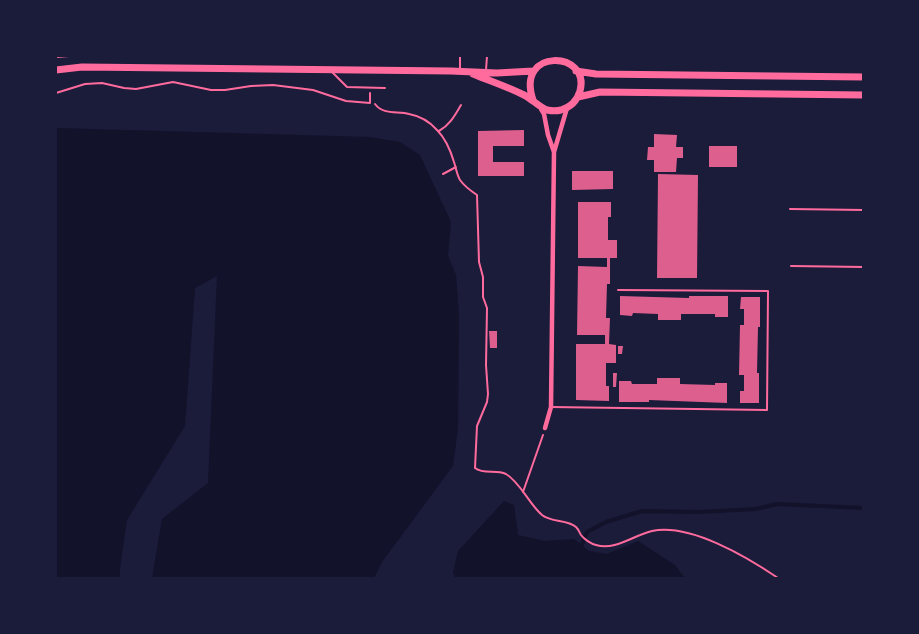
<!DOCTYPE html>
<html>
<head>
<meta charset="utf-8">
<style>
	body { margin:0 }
	#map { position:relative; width:919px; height:634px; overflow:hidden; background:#1b1b3a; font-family:"DM Sans",sans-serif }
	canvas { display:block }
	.frame { position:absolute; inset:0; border:57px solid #1b1b3a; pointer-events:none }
</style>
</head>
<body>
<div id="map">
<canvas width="919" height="634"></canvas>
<div class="frame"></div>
</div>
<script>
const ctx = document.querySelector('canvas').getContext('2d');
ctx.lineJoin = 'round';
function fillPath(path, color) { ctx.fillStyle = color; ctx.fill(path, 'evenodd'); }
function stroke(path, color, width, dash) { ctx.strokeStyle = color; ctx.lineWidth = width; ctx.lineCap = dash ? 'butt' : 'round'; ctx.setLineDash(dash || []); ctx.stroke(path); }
fillPath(new Path2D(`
	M56,128L370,137L400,142L420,155L451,222L448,256L456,275L459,315L458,428L453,466L382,562L374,578H152L162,519L208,483L217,276L195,288L185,426L127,520L120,569V578H56Z
	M504,501L514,505L518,535L545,541L574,539L589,551L607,554L638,541L675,565L685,578H455L453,572L458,551Z`), '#12122b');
stroke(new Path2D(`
	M580,549L587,532L606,522L642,511L699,512L756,509L777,504L864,508`), '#12122b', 4);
fillPath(new Path2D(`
	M524,130V146H493V162H524V176H478V131Z
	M654,134L677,135L676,147H683V158H677L676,172H654V160H647L648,147H654Z
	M709,146H737V167H709Z
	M572,171H613V189L572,190Z
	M658,174L698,175L697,278H657Z
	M578,202H611V217H608V240H617V258H610V284H607L606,318H610L609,344L616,345V363H606V386H609V401L576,400V344H605V335H577L578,266L607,267V258H578Z
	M620,296L689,298V296H728V317H715V314H681V320H658V314L633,313L632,316L620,315Z
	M741,297H760V327H758L757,373H759V403H740V391H744V375H739L740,325H744V309H740Z
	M489,331H497V348H490Z
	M618,346H623L622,354H618Z
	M613,373H617L616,387H613Z
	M657,378H680V384L715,385V383H727V403L649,400V402H619V381H631L632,384H657Z`), '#dd5f8e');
stroke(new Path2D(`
	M274,56H298
	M56,57L69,56
	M56,93L85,84L102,83L124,88L136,89L173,82L211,90H225L251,86L273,85L313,90L346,101L370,103V93
	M375,104C383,115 397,111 409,114C420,116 430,122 437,130C445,138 451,152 454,162C456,168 457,175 460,180C465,187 471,191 477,195L479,262L483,277V297L487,308L486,365L488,394L487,402L477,426L475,468C484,475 496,469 506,474C520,482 529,504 542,515C552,523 567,519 576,527C579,530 579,532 581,535C584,539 591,544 596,545C615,551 634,535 652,531C690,523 747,557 778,578
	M439,131C450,125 455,115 461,105
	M443,174L456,167
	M523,492L543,435`), '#ff6b9d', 2);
stroke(new Path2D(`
	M460,69V56
	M486,70L487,56
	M332,72L347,87L385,88
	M790,209L864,210
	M791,266L864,267
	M551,407L767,410L768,291L618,290`), '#ff6b9d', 2);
stroke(new Path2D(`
	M541,109L544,114L548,135L554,152
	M545,428L551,407L554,152L567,108`), '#ff6b9d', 4.5);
stroke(new Path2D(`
	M56,70L82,67L451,71L497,73L533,71
	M576,71L596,74L864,77
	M473,74C490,81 508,87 524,95C532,99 539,107 547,110C552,111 557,111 561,110C571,107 577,101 580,91C591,51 515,47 533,100
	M578,97L600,92L864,95`), '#ff6b9d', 7);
</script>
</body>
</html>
